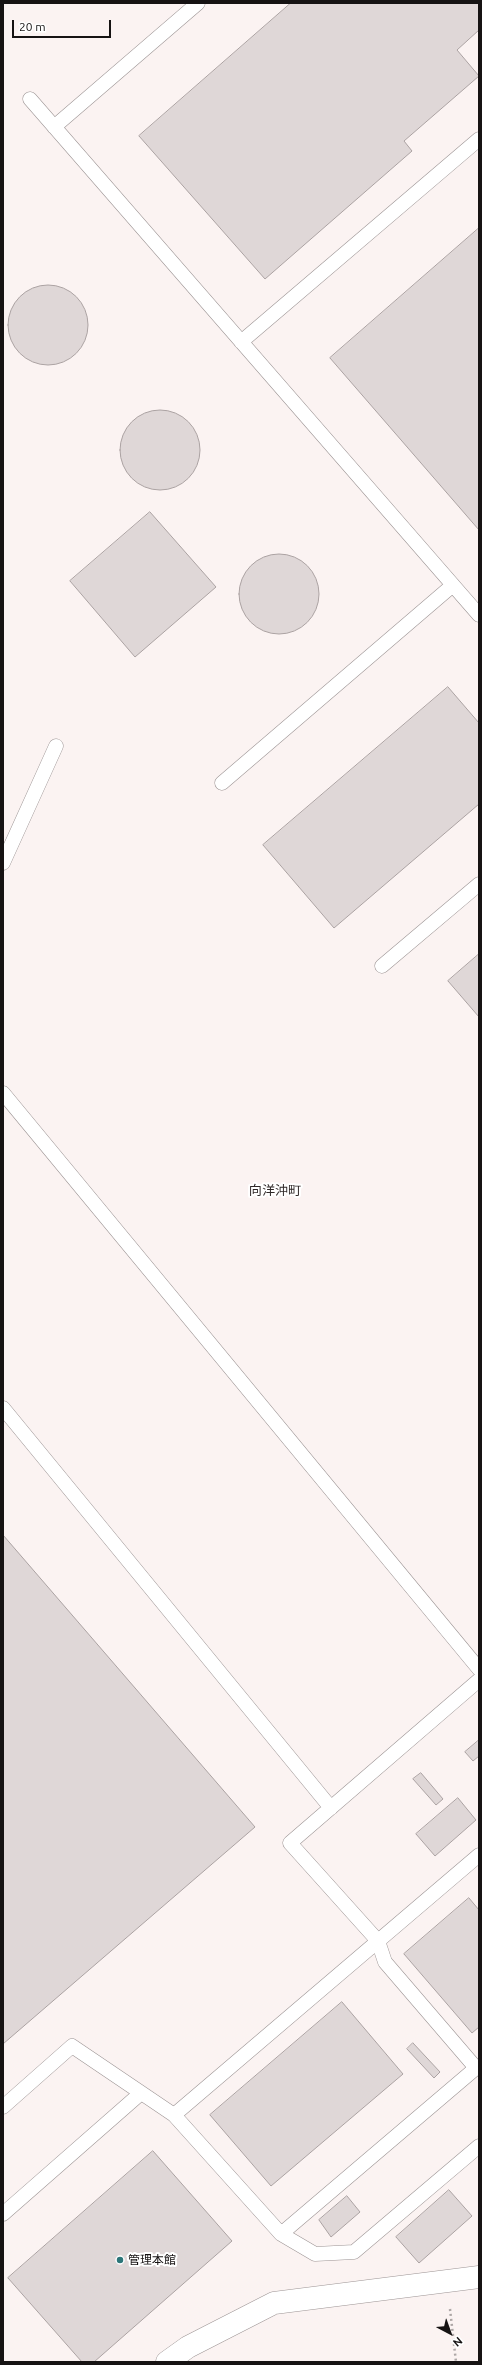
<!DOCTYPE html>
<html>
<head>
<meta charset="utf-8">
<style>
	body { margin:0 }
	#map { position:relative; width:482px; height:2365px; overflow:hidden; background:#fbf3f2; font-family:Ubuntu,sans-serif }
	canvas { display:block }
	.frame { position:absolute; inset:0; border:4px solid #161313; pointer-events:none }
	.north { position:absolute; left:430px; top:2313px; width:40px; height:40px; -webkit-text-stroke:3px #fff; paint-order:stroke; rotate:139deg; font-size:11px; font-weight:700; line-height:16px; text-align:center; color:#161313 }
	.north::after { content:''; display:block; margin:auto; width:14px; height:18px; background:#161313; clip-path:polygon(50% 0,100% 100%,50% 72%,0 100%) }
	.scale { position:absolute; left:12px; top:20px; width:99px; height:18px; box-sizing:border-box; border:2px solid #161313; border-top:0; padding-left:5px; font-size:12px; line-height:14px; white-space:nowrap; color:#161313; -webkit-text-stroke:3px #fff; paint-order:stroke }
</style>
</head>
<body>
<div id="map">
<canvas width="482" height="2365"></canvas>
<div class="frame"></div>
<div class="north">N</div>
<div class="scale">20 m</div>
</div>
<script>
const ctx = document.querySelector('canvas').getContext('2d');
ctx.lineJoin = 'round';
function fillPath(path, color) { ctx.fillStyle = color; ctx.fill(path, 'evenodd'); }
function stroke(path, color, width, dash) { ctx.strokeStyle = color; ctx.lineWidth = width; ctx.lineCap = dash ? 'butt' : 'round'; ctx.setLineDash(dash || []); ctx.stroke(path); }
function label(font, color, halo, rows, align = 'center') {
  ctx.font = font + ' Ubuntu,"Noto Sans JP",sans-serif'; ctx.lineWidth = 4; ctx.setLineDash([]); ctx.textBaseline = 'middle'; ctx.strokeStyle = halo; ctx.fillStyle = color; for (const [text, x, y, turn = 0] of rows) {
    ctx.save(); ctx.translate(x, y); ctx.rotate((+turn || 0) * Math.PI / 180); ctx.textAlign = isNaN(turn) ? turn : align; if (halo) ctx.strokeText(text, 0, 0); ctx.fillText(text, 0, 0); ctx.restore();
  }
}
const building = new Path2D(`
	M291,3H479V30L457,50L479,76L404,141L412,151L265,279L139,136Z
	M479,228V530L330,358Z
	M8 325a40 40 0 1 1 80 0a40 40 0 1 1-80 0Z
	M120 450a40 40 0 1 1 80 0a40 40 0 1 1-80 0Z
	M150,512L216,587L135,657L70,581Z
	M239 594a40 40 0 1 1 80 0a40 40 0 1 1-80 0Z
	M448,687L479,723V804L334,928L263,845Z
	M479,954V1017L448,981Z
	M3,1535L255,1827L3,2044Z
	M479,1740V1756L473,1761L465,1752Z
	M421,1773L443,1799L436,1805L413,1779Z
	M458,1798L476,1820L435,1856L416,1834Z
	M469,1898L479,1910V2027L472,2033L404,1954Z
	M342,2002L403,2074L271,2186L210,2115Z
	M413,2043L440,2072L434,2078L407,2049Z
	M153,2151L232,2241L94,2362H82L8,2278Z
	M449,2190L472,2216L419,2263L396,2237Z
	M347,2196L360,2212L331,2237L319,2220Z`);
fillPath(building, '#dfd7d7');
stroke(building, '#aba2a2', 1);
const service = new Path2D(`
	M30,99L479,615
	M54,127L198,3
	M241,342L479,139
	M222,783L453,585
	M3,863L56,746
	M382,966L479,884
	M3,1093L479,1669
	M3,1408L331,1808
	M3,2107L72,2046L174,2115L281,2234L315,2254L354,2252L479,2146
	M174,2115L479,1855
	M3,2214L141,2093
	M281,2234L476,2068L385,1962L378,1941L290,1843L479,1680`);
const minor = new Path2D(`
	M167,2362L188,2347L274,2303L479,2277`);
stroke(service, '#9c9494', 15);
stroke(minor, '#9c9494', 23);
stroke(new Path2D(`
	M450,2309L456,2362`), '#ada7a6', 2.5, [2, 3]);
stroke(service, '#fff', 14);
stroke(minor, '#fff', 22);
for (const [x, y, r, color] of [
	[120,2260,4,"#2c7679"]
]) { const dot = new Path2D(); dot.arc(x, y, r, 0, 2 * Math.PI); ctx.fillStyle = color; ctx.fill(dot); stroke(dot, '#fff', 1.5); }
label('12px', '#161313', '#fff', [
	["管理本館",128,2260]
], 'left');
label('13px', '#2e2727', '#fff', [
	["向洋沖町",275,1191]
]);
</script>
</body>
</html>
